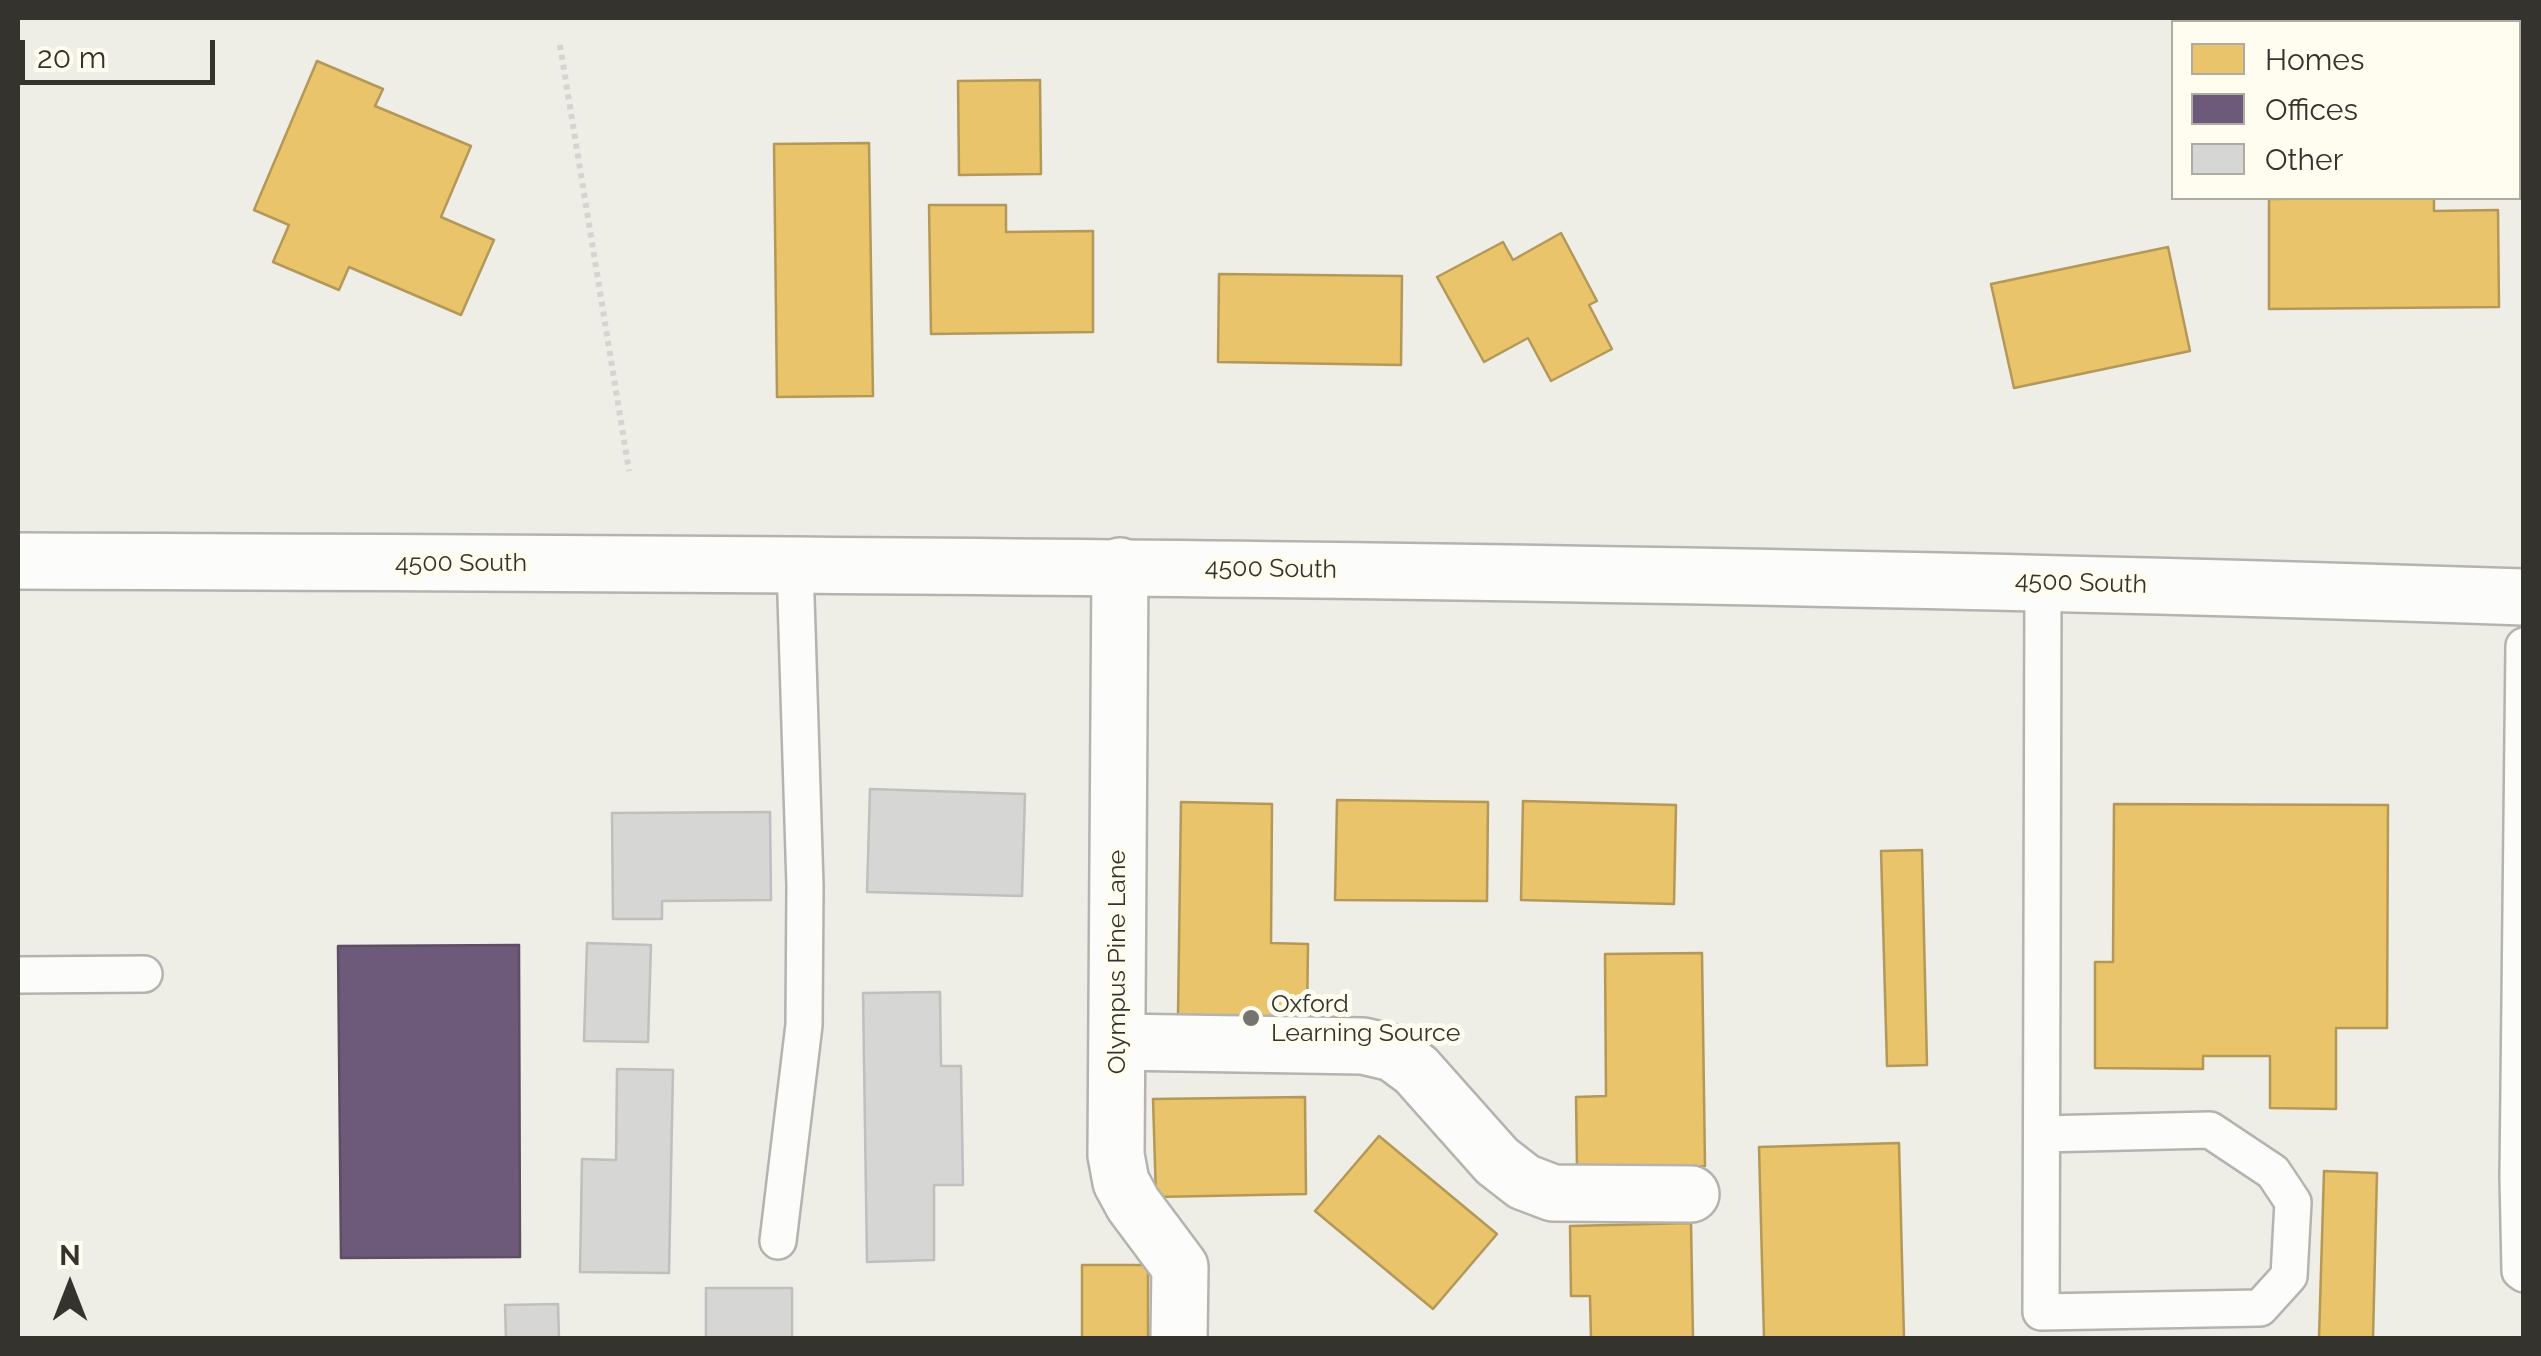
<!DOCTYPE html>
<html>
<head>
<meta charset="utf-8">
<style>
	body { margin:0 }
	#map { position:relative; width:2541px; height:1356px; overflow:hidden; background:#eeede6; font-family:Raleway,sans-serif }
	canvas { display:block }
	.frame { position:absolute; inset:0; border:20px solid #34332e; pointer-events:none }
	.legend { position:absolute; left:2171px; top:20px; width:350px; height:180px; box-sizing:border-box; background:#fffcf0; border:2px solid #aeaca2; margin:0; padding:12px 18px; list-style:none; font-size:30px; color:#34332e }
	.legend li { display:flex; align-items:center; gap:20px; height:50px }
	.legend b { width:50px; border:2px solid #aeaca2 }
	.north { position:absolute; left:20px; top:1236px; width:100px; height:100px; -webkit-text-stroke:8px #fffcf0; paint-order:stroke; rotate:0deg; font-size:28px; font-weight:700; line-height:40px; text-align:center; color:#34332e }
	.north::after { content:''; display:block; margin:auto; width:35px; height:45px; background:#34332e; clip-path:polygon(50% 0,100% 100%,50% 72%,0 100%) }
	.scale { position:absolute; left:20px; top:40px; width:195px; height:45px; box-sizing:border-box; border:5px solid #34332e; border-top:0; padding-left:12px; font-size:30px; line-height:35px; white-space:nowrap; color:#34332e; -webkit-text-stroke:8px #fffcf0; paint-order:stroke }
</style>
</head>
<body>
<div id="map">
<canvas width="2541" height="1356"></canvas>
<div class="frame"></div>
<ul class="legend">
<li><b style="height:28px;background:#e9c46a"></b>Homes</li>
<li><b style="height:28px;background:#6d597a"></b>Offices</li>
<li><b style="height:28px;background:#d6d6d5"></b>Other</li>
</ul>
<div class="north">N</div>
<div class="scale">20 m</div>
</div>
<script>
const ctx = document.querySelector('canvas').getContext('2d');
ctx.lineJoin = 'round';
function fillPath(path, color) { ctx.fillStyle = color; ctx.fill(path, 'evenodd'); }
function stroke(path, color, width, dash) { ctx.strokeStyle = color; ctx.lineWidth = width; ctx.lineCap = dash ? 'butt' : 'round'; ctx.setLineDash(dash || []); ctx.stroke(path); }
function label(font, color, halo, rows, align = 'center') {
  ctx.font = font + ' Raleway,sans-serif'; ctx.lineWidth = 10; ctx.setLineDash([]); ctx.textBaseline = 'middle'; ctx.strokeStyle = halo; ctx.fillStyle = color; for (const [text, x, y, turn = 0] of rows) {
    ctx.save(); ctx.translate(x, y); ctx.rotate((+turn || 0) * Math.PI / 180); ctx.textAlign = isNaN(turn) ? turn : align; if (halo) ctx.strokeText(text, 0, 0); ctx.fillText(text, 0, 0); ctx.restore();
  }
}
const homes = new Path2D(`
	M317,61L383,89L375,106L471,146L441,217L494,240L461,315L349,267L339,290L273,262L289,225L254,210Z
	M1040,80L1041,174L959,175L958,81Z
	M869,143L873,396L777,397L774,144Z
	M2362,198H2434V211L2498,210L2499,307L2269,309V199Z
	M929,205H1006V232L1093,231V332L931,334Z
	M1561,233L1597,301L1589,305L1612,349L1551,381L1528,338L1484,362L1437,277L1503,242L1513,260Z
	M2168,247L2190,351L2014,388L1991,284Z
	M1219,274L1402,276L1401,365L1218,362Z
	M1337,800L1488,802L1487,901L1335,900Z
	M1523,801L1676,805L1674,904L1521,900Z
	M1181,802L1272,804L1271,943L1308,944L1307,1018L1178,1016Z
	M2114,804L2388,805L2387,1028H2336V1109L2270,1108V1056H2203V1069L2095,1068V962H2113Z
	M1922,850L1927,1065L1887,1066L1881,851Z
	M1702,953L1705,1166L1577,1167L1576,1097L1606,1096L1605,954Z
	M1305,1097L1306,1194L1156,1197L1153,1099Z
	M1379,1136L1497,1234L1433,1309L1315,1211Z
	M1899,1143L1904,1338H1764L1759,1147Z
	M2324,1171L2377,1173L2373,1338H2319Z
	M1691,1223L1693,1338H1591L1590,1296H1571L1570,1226Z
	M1082,1265H1148V1338H1082Z`);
fillPath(homes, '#e9c46a');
stroke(homes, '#b39858', 2.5);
const offices = new Path2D(`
	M519,945L520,1257L341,1258L338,946Z`);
fillPath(offices, '#6d597a');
stroke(offices, '#5c4e63', 2.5);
const building = new Path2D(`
	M870,789L1025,794L1022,896L867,892Z
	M770,812L771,900L662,901V919H613L612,813Z
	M587,943L651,945L648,1042L584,1041Z
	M940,992L941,1066H961L963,1185H934V1260L867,1262L863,993Z
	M617,1069L673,1070L669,1273L580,1272L582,1159L616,1160Z
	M706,1288H792V1338H706Z
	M558,1304L559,1338H506L505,1305Z`);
fillPath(building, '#d6d6d5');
stroke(building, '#bfbfbe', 2.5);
const service = new Path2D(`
	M2524,646L2518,1176L2520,1271L2524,1274
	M18,975L144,974
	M2042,1134L2210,1130L2273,1172L2293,1202L2289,1276L2260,1308L2041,1312L2043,582
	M778,1241L804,1025L805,886L795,565`);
const minor = new Path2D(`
	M1120,566L1116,1155L1121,1182L1133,1204L1180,1267L1179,1338
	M1117,1042L1363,1046L1393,1053L1416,1070L1497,1161L1524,1182L1553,1193L1691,1194`);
const secondary = new Path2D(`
	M18,561C853,564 1688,569 2524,597`);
stroke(service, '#b4b3ae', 40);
stroke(minor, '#b4b3ae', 60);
stroke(secondary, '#b4b3ae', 60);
stroke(new Path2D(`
	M560,45L629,471`), '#d5d4d2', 6, [5, 5]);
stroke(service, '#fcfcfb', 35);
stroke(minor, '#fcfcfb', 55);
stroke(secondary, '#fcfcfb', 55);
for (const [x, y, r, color] of [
	[1251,1018,10,"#75746e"]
]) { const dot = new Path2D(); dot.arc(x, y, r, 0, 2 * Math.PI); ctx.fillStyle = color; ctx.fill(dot); stroke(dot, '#fffcf0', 4); }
label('25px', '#34332e', '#fffcf0', [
	["4500 South",461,563],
	["4500 South",1271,569,1],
	["4500 South",2081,583,2],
	["Olympus Pine Lane",1117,962,-90]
]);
label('25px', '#34332e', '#fffcf0', [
	["Oxford",1271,1004],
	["Learning Source",1271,1033]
], 'left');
</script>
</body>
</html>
